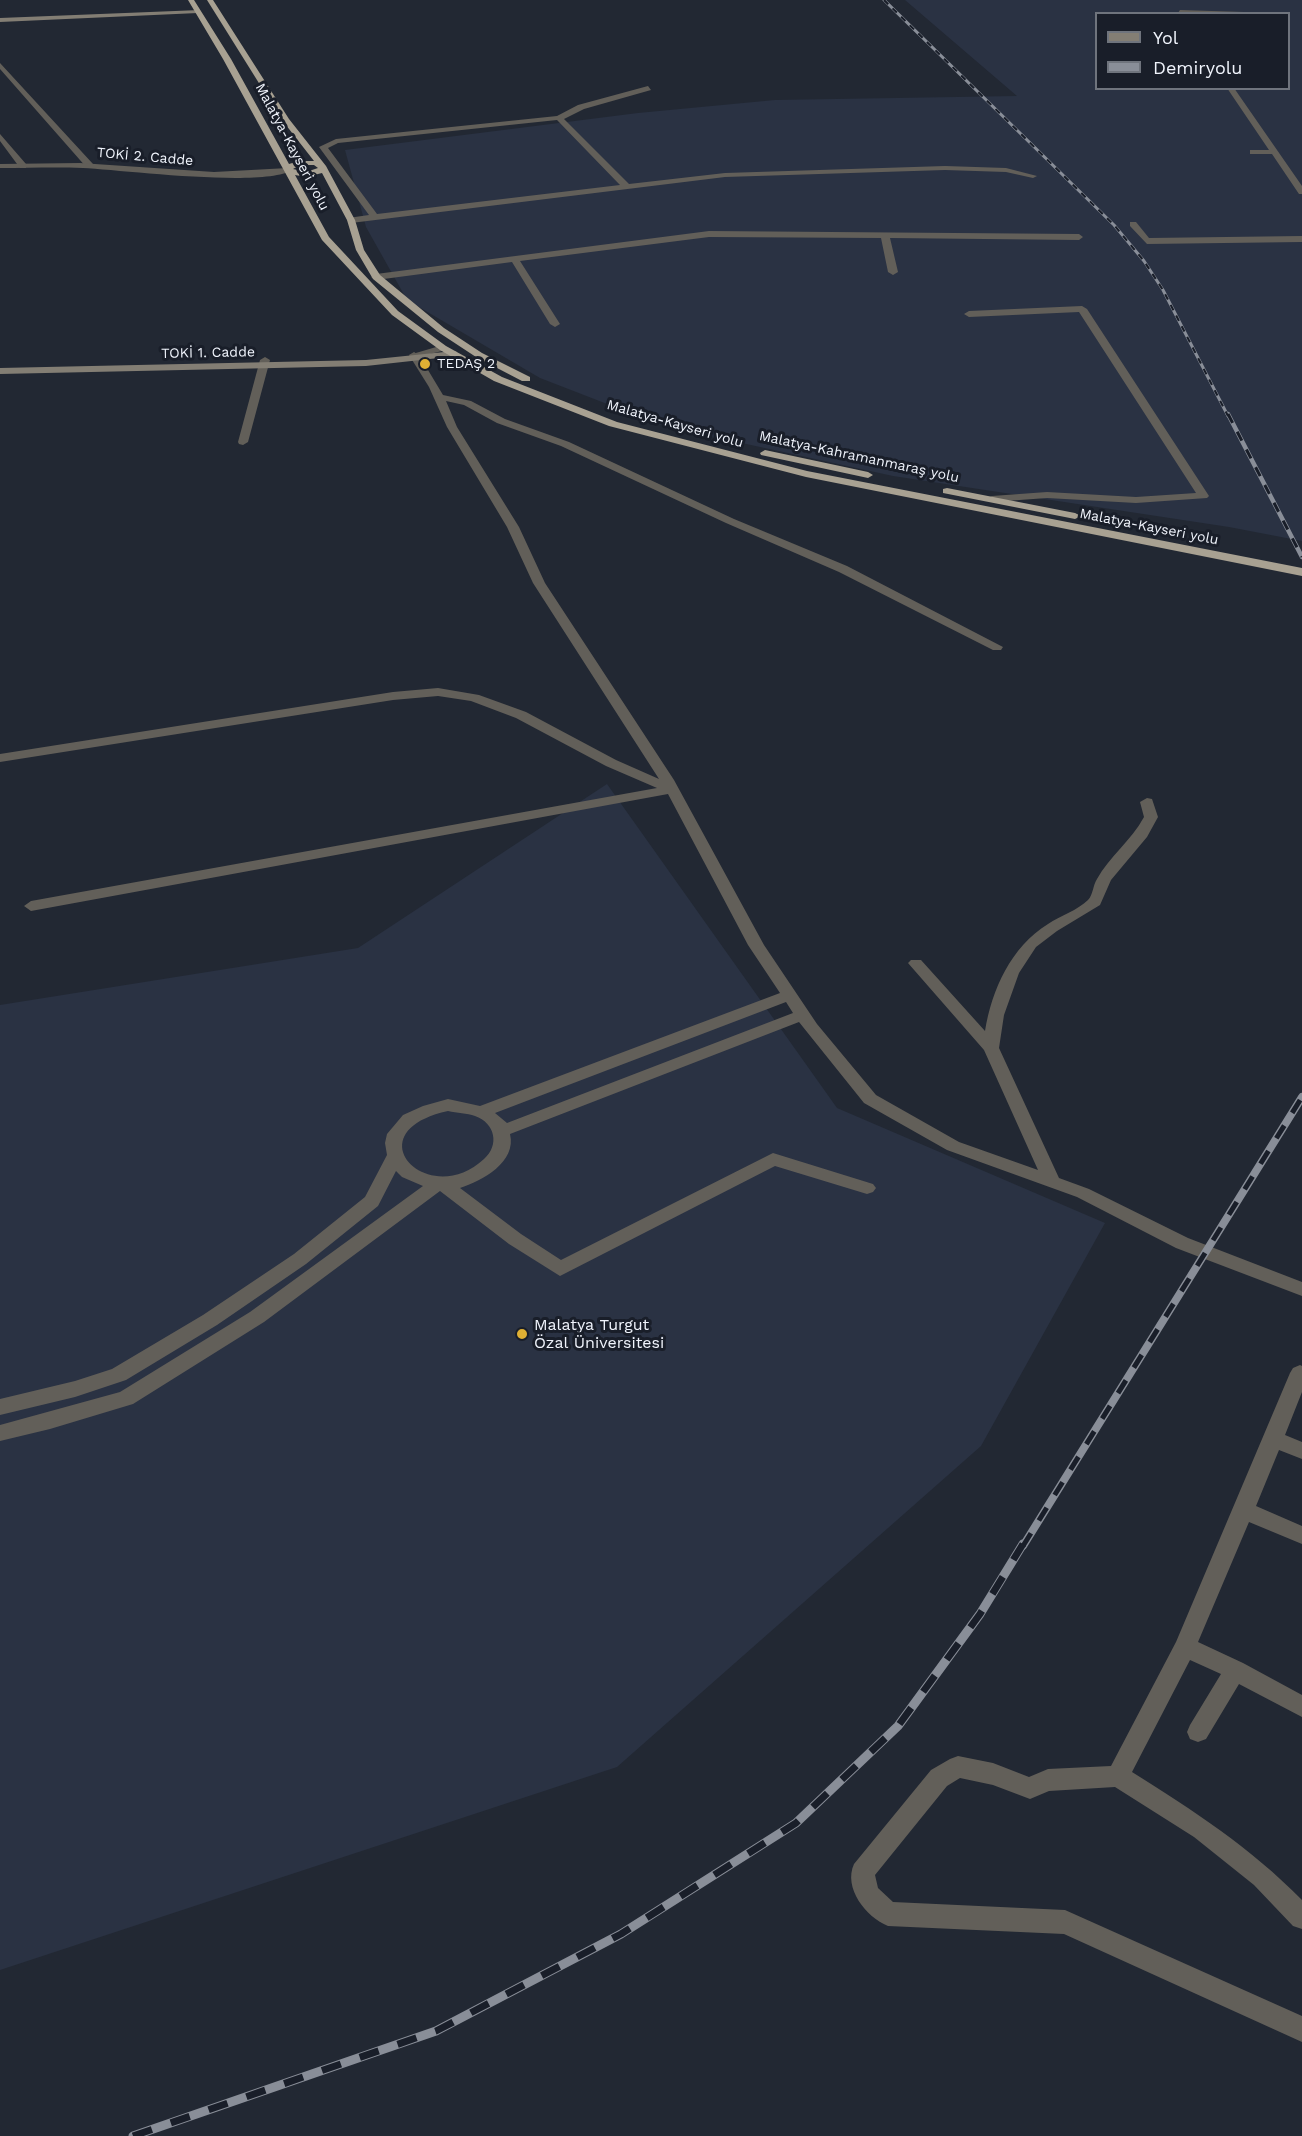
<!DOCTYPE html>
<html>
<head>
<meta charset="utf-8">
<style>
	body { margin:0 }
	#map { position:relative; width:1302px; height:2136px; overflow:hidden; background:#222833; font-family:"Work Sans",sans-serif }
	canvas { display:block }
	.legend { position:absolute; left:1095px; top:12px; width:195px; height:78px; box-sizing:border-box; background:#191e29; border:2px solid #6f747d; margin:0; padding:8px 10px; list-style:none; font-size:18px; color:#f0f4fc }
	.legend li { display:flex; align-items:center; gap:12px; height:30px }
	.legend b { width:30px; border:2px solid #6f747d }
</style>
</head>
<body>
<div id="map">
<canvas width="1302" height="2136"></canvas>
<ul class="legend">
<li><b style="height:8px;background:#837e74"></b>Yol</li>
<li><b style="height:8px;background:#898e98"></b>Demiryolu</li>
</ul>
</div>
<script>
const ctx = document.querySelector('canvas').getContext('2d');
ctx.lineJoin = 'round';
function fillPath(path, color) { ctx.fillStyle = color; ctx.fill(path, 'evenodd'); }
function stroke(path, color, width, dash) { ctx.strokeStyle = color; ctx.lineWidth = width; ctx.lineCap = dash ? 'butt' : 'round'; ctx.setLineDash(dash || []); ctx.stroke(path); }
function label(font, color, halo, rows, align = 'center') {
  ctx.font = font + ' "Work Sans",sans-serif'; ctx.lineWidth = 6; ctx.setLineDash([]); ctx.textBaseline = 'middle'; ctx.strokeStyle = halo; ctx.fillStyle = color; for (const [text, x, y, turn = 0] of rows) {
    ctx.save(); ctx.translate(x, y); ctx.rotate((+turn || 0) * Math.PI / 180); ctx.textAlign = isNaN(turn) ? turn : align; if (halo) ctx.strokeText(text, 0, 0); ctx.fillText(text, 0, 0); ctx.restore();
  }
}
fillPath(new Path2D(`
	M905,0H1302V541L1229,527L893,476L664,426L540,378L407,300L366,227L345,150L638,113L775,100L1017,96ZM1096,14H1288V88H1096Z
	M607,784L837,1108L1105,1223L981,1446L617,1767L0,1970V1005L358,948Z`), '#2a3243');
fillPath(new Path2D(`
	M1180,10L1244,12L1247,14L1178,13Z
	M0,63L93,164V168H87L0,69Z
	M648,86L651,90L584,109L564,119L629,184L725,173L945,166L1006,168L1037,176L1033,178L1006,172L945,170L725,177L351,223L347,220L348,218L369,215L319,147L336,139L557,116L578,105ZM557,120L620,185L377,214L328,148L338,143Z
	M1227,88H1234L1302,186V194H1299L1272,154H1250V150H1269Z
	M0,134L26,164V168H20L0,141Z
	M1130,222H1136L1149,238L1302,236V242L1147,244L1130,226Z
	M709,231L1079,234L1083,237L1079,240L890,238L898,272L893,275L888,272L881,238L709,237L520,261L560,324L555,327L550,324L512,262L376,280L371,277L376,274Z
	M1082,306L1087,309L1209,496L1207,498L1136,503L1047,498L992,502L986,499L992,496L1047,492L1136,497L1196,493L1079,312L969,317L964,314L969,311Z
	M414,352L419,355L443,395L471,401L505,419L569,442L734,519L847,566L1003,647L1001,650H993L839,572L726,523L561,446L497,423L464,405L446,401L457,427L519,527L545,583L674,780L764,945L817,1024L876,1095L959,1142L1038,1170L984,1050L908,963L911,960H921L985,1031C992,989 1011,947 1048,924C1060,916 1078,910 1088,900C1093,895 1093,885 1097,879C1109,857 1131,841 1144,817L1140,802L1147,798L1152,799L1158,817L1147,837L1111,880L1100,905L1057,931L1036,947L1019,973L1004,1015L999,1048L1059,1178L1089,1189L1188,1238L1302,1282V1296L1176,1248L1077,1197L947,1150L864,1103L799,1022L510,1134C517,1162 482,1181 460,1188L521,1234L561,1260L773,1153L873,1184L876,1188L873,1192L867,1194L775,1166L560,1276L509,1244L440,1191L264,1322L133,1404L50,1429L0,1441V1425L120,1392L250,1312L423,1186L402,1177L396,1171L378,1206L306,1264L217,1325L126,1380L75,1397L0,1415V1399L75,1381L112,1369L203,1315L294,1254L365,1197L387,1155L385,1143L387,1134L403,1115L423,1106L448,1099L480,1106L780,993L748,945L668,794L31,911L24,906L31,901L657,788L606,766L516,718L471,701L438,696L393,700L0,762V754L393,692L438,688L479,695L526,712L616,760L659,779L533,583L507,527L447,427L429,387L409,355ZM786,1002L793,1013L507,1123L495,1113ZM448,1111C457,1113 467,1113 475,1116C495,1123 500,1145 484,1159C428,1211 352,1132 448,1111Z
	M265,357L270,360L248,442L243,445L239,444L238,442L260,360Z
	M1300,1365L1302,1366V1392L1285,1435L1302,1442V1459L1279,1450L1256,1506L1302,1526V1544L1249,1522L1198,1642L1243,1663L1302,1695V1717L1239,1684L1206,1739L1198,1742L1190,1739L1187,1732L1190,1725L1221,1674L1190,1660L1132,1772C1194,1811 1250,1847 1302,1900V1929L1293,1926L1254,1885L1194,1837L1115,1787L1049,1791L1030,1799L993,1785L960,1778L947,1786L875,1875L878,1888L893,1902L1065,1910L1302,2016V2042L1064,1934L888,1926C866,1917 843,1888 854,1864L931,1770L950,1759L958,1756L993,1763L1029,1777L1048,1769L1111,1766L1176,1642L1290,1373L1293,1368Z`), '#625f59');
fillPath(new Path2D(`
	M80,163L214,172L288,168L292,170C264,188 123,170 83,168C55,167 28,168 0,168V164Z
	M443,345L448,348L446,350L414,358L409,355Z`), '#625f59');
fillPath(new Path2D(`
	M200,10L198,13L0,22V18Z
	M454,351L457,352V356L366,366L0,374V368L366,360Z`), '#837e74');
fillPath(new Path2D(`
	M188,0H194L231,59L289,164L299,161H314L282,120L207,0H213L289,119L326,166L355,220L364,250L380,275L444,328L482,353L530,377V381H522L476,357L438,332L373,279L356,250L347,220L322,173L306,177L295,175L329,237L398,311L446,346L502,377L617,422L807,471L1302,568V576L806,477L609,426L494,381L440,350L392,315L322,240L223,59ZM300,165H314L318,168L306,172L293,169Z
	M765,450L868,472L873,475L868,478L761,455L760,453Z
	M947,488L1075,513L1081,516L1075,519L943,493V489Z`), '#a8a192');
const railFar3 = new Path2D(`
	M884,0L1114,225L1144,261L1163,290L1228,416`);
const railFar2 = new Path2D(`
	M1228,414L1302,557`);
const railFar1 = new Path2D(`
	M1023,1546L1302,1097`);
const rail = new Path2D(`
	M133,2136L436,2031L621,1934L796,1823L898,1726L980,1614L1023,1544`);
stroke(railFar3, '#898e98', 3);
stroke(railFar2, '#898e98', 4.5);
stroke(railFar1, '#898e98', 8);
stroke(rail, '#898e98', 9);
stroke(railFar3, '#191e29', 2, [6]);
stroke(railFar2, '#191e29', 3, [10]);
stroke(railFar1, '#191e29', 5, [15]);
stroke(rail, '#191e29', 7, [20]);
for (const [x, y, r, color] of [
	[425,364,6,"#dfb034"],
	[522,1334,6,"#dfb034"]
]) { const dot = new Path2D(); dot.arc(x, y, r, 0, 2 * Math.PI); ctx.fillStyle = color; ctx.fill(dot); stroke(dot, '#191e29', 2); }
label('14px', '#f0f4fc', '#191e29', [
	["Malatya-Kayseri yolu",292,147,62],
	["TOKİ 2. Cadde",145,157,5],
	["TOKİ 1. Cadde",208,353,-1],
	["Malatya-Kayseri yolu",675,424,16],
	["Malatya-Kahramanmaraş yolu",859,457,12],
	["Malatya-Kayseri yolu",1149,527,11]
]);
label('14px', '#f0f4fc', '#191e29', [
	["TEDAŞ 2",437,364]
], 'left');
label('16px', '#f0f4fc', '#191e29', [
	["Malatya Turgut",534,1325],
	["Özal Üniversitesi",534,1343]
], 'left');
</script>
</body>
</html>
